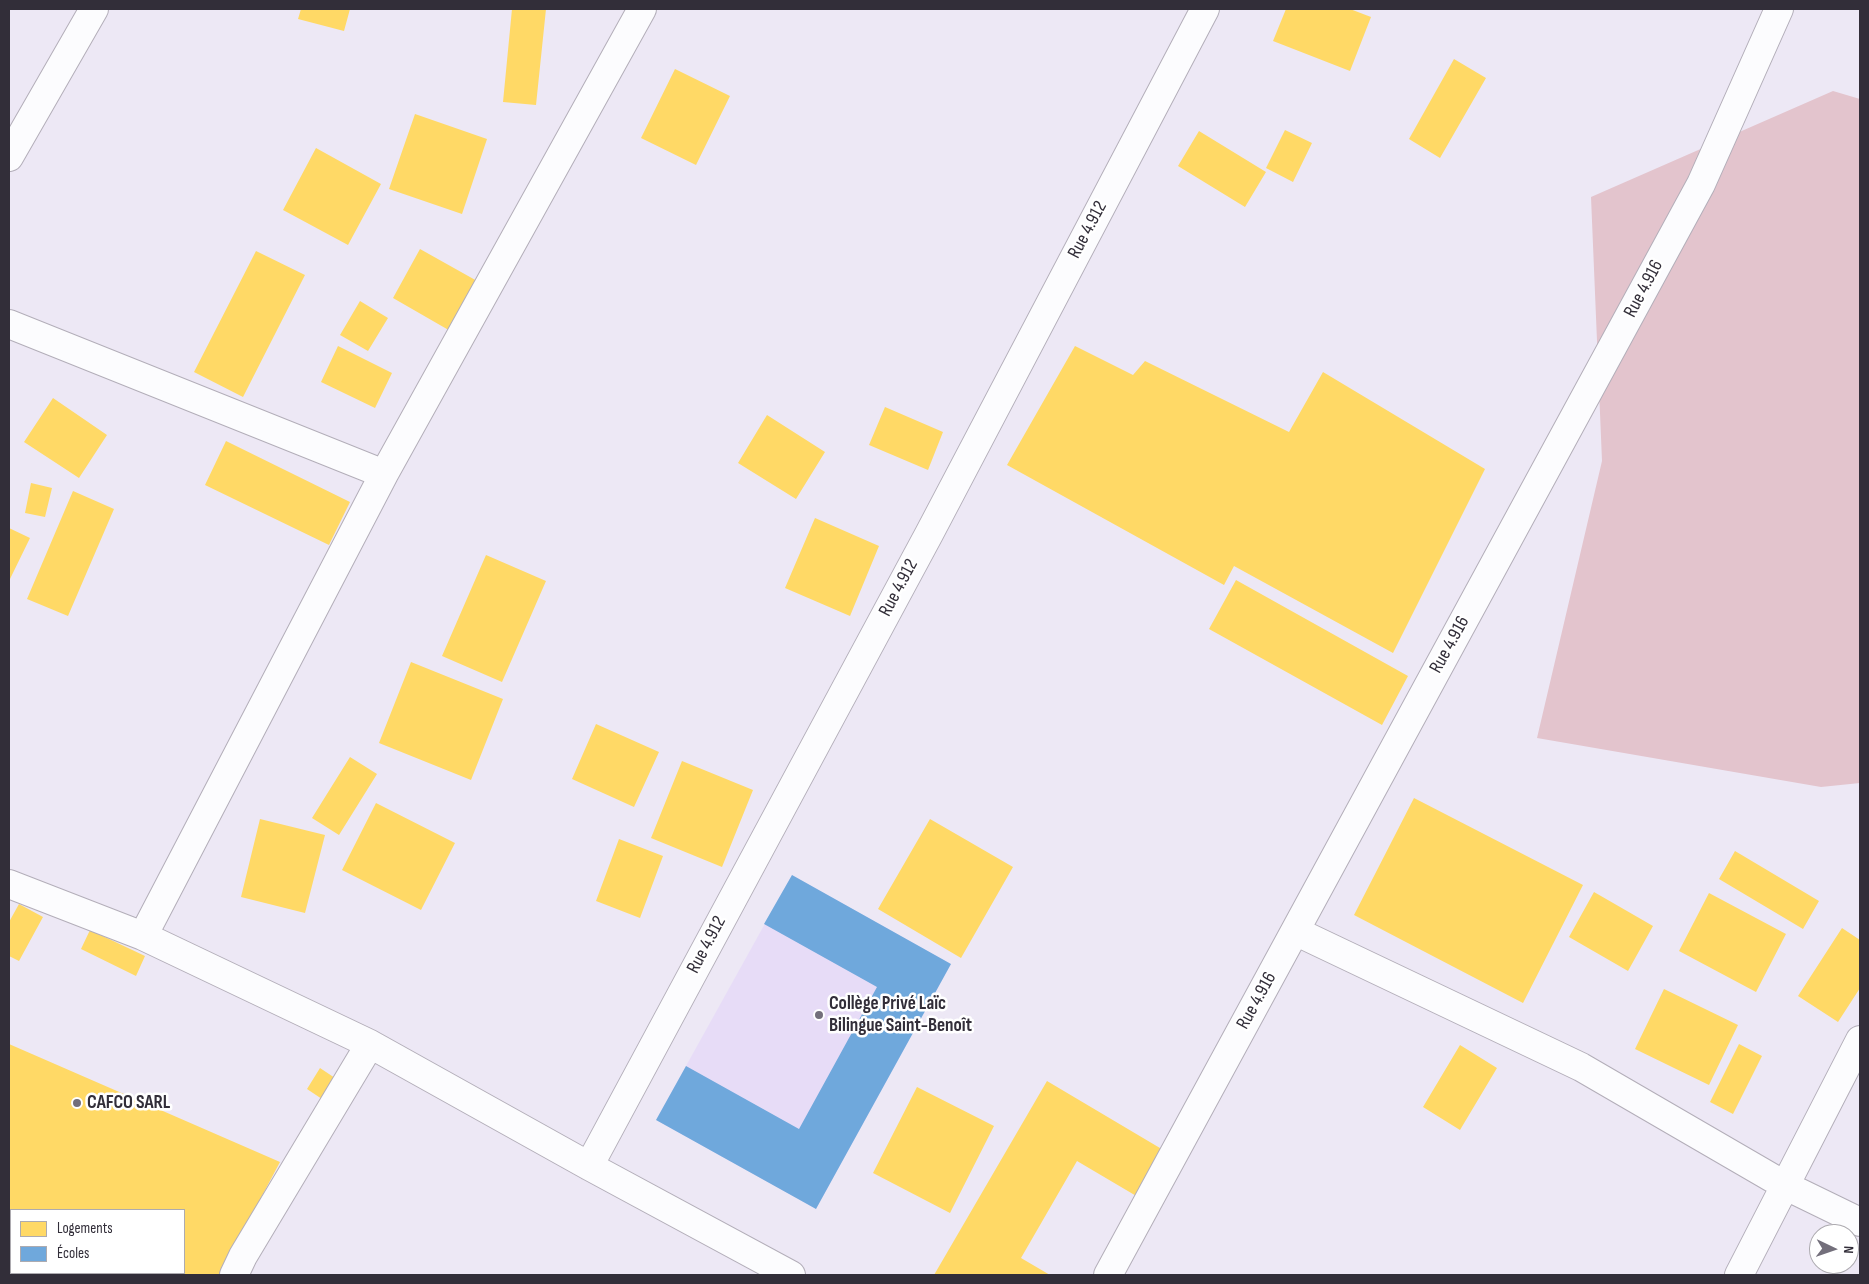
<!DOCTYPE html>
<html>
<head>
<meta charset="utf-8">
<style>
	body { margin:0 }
	#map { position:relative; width:1869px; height:1284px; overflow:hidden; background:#ede8f5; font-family:"Sofia Sans Condensed",sans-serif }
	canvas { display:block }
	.frame { position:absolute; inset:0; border:10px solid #322e39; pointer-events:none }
	.legend { position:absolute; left:10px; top:1209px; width:175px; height:65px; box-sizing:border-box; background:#fff; border:1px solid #adabb0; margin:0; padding:6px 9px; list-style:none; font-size:15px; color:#322e39 }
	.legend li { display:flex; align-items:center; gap:10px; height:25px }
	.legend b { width:25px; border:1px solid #adabb0 }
	.north { position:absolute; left:1809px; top:1224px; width:50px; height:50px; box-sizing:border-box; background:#fff; border:1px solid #adabb0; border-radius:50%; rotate:93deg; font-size:14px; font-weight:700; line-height:20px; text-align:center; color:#322e39 }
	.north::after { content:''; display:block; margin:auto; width:18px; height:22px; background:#736f7b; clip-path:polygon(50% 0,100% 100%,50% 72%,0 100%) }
</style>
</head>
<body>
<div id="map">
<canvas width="1869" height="1284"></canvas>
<div class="frame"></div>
<ul class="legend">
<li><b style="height:14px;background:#ffd966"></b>Logements</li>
<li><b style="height:14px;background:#6fa8dc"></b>Écoles</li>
</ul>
<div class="north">N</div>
</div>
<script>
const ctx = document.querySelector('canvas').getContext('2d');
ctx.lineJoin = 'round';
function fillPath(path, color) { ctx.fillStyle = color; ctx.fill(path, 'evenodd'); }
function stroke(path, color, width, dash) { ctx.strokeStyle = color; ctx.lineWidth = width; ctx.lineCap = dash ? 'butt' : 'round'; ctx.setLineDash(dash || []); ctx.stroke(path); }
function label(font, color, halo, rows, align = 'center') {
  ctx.font = font + ' "Sofia Sans Condensed",sans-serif'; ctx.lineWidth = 5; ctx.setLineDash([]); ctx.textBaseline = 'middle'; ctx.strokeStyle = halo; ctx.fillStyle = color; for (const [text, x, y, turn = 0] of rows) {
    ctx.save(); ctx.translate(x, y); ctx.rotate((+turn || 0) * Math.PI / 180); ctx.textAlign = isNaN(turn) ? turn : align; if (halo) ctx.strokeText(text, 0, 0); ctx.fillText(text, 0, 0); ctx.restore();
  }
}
fillPath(new Path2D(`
	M792,875L951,964L816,1209L656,1120Z`), '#e7dcf7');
fillPath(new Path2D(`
	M1833,91L1860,99V783L1821,787L1537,738L1602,461L1591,197Z`), '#e3c4cd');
fillPath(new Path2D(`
	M301,9H350L344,31L298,19Z
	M512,9H546L536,105L503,102Z
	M1286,9H1350L1371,17L1350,71L1273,41Z
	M1454,59L1486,78L1440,158L1409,139Z
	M675,69L730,96L696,165L641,138Z
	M415,114L487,139L462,214L389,189Z
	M1285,130L1312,143L1293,182L1266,168Z
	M1199,131L1266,172L1245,207L1178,166Z
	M316,148L381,184L348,245L283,210Z
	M420,249L486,286L459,336L393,298Z
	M256,251L305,275L243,397L194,372Z
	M360,301L388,318L368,351L340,335Z
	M338,346L392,373L375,408L321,382Z
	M1075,346L1133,375L1145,361L1289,432L1323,372L1485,469L1393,653L1234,566L1224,585L1007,465Z
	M53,398L107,435L79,478L24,442Z
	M885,407L943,432L928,470L869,445Z
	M767,415L825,452L796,499L738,463Z
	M226,441L350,502L329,545L205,485Z
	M31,483L52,488L45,517L25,513Z
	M73,491L114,509L68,616L27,599Z
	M815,518L879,546L850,616L785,588Z
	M9,528L30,538L10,579H9Z
	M486,555L546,581L502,682L442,656Z
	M1236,580L1408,676L1382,725L1209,629Z
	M411,662L503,699L471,780L379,743Z
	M596,724L659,752L634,807L572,779Z
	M350,757L377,774L339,835L312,818Z
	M682,761L753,790L722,867L651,838Z
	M1414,798L1583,885L1523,1003L1354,915Z
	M376,803L455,843L421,910L342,870Z
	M260,819L325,835L305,913L241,897Z
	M930,819L1013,867L961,958L878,909Z
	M619,839L663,856L640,918L596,901Z
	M1735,851L1819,901L1803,929L1719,879Z
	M1594,892L1653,926L1628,971L1569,937Z
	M1709,893L1786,934L1756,992L1679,951Z
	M19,904L43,917L19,961L9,956V922Z
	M1842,928L1860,940V988L1838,1022L1798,996Z
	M90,930L145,956L136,976L81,949Z
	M1664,989L1738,1025L1709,1085L1635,1049Z
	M9,1044L280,1162L220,1275H161L156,1273H184V1210H12L9,1209Z
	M1739,1044L1762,1056L1733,1114L1710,1102Z
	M1460,1045L1497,1068L1460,1130L1423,1107Z
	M320,1068L335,1078L322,1099L307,1089Z
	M1047,1081L1165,1151L1138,1197L1077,1161L1021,1258L1050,1275H934Z
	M917,1087L994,1126L950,1213L873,1173Z`), '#ffd966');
fillPath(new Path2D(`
	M792,875L951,964L816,1209L656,1120L686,1066L799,1129L877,987L764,924Z`), '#6fa8dc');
const street = new Path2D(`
	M9,157L94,9
	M9,324L384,474
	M9,884L143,936L370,1044L589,1166L791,1275
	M1295,931L1581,1067L1786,1186L1860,1222
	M143,936L384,474L642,9
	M589,1166L929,534L1205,9
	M234,1275L243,1256L370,1044
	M1108,1275L1701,184L1779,9
	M1739,1275L1860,1040`);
stroke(street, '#b3aeb9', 30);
stroke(street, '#fcfcfe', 28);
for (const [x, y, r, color] of [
	[819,1015,5,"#736f7b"],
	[77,1103,5,"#736f7b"]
]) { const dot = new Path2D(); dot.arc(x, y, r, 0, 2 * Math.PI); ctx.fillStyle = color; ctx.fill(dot); stroke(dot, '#fff', 2); }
label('19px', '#322e39', '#fff', [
	["Rue 4.912",1088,230,-62],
	["Rue 4.916",1644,289,-62],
	["Rue 4.912",899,588,-62],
	["Rue 4.916",1450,645,-61],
	["Rue 4.912",707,945,-62],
	["Rue 4.916",1257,1001,-61]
]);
label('bold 19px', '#322e39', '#fff', [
	["Collège Privé Laïc",829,1004],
	["Bilingue Saint-Benoît",829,1026],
	["CAFCO SARL",87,1103]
], 'left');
</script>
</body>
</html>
